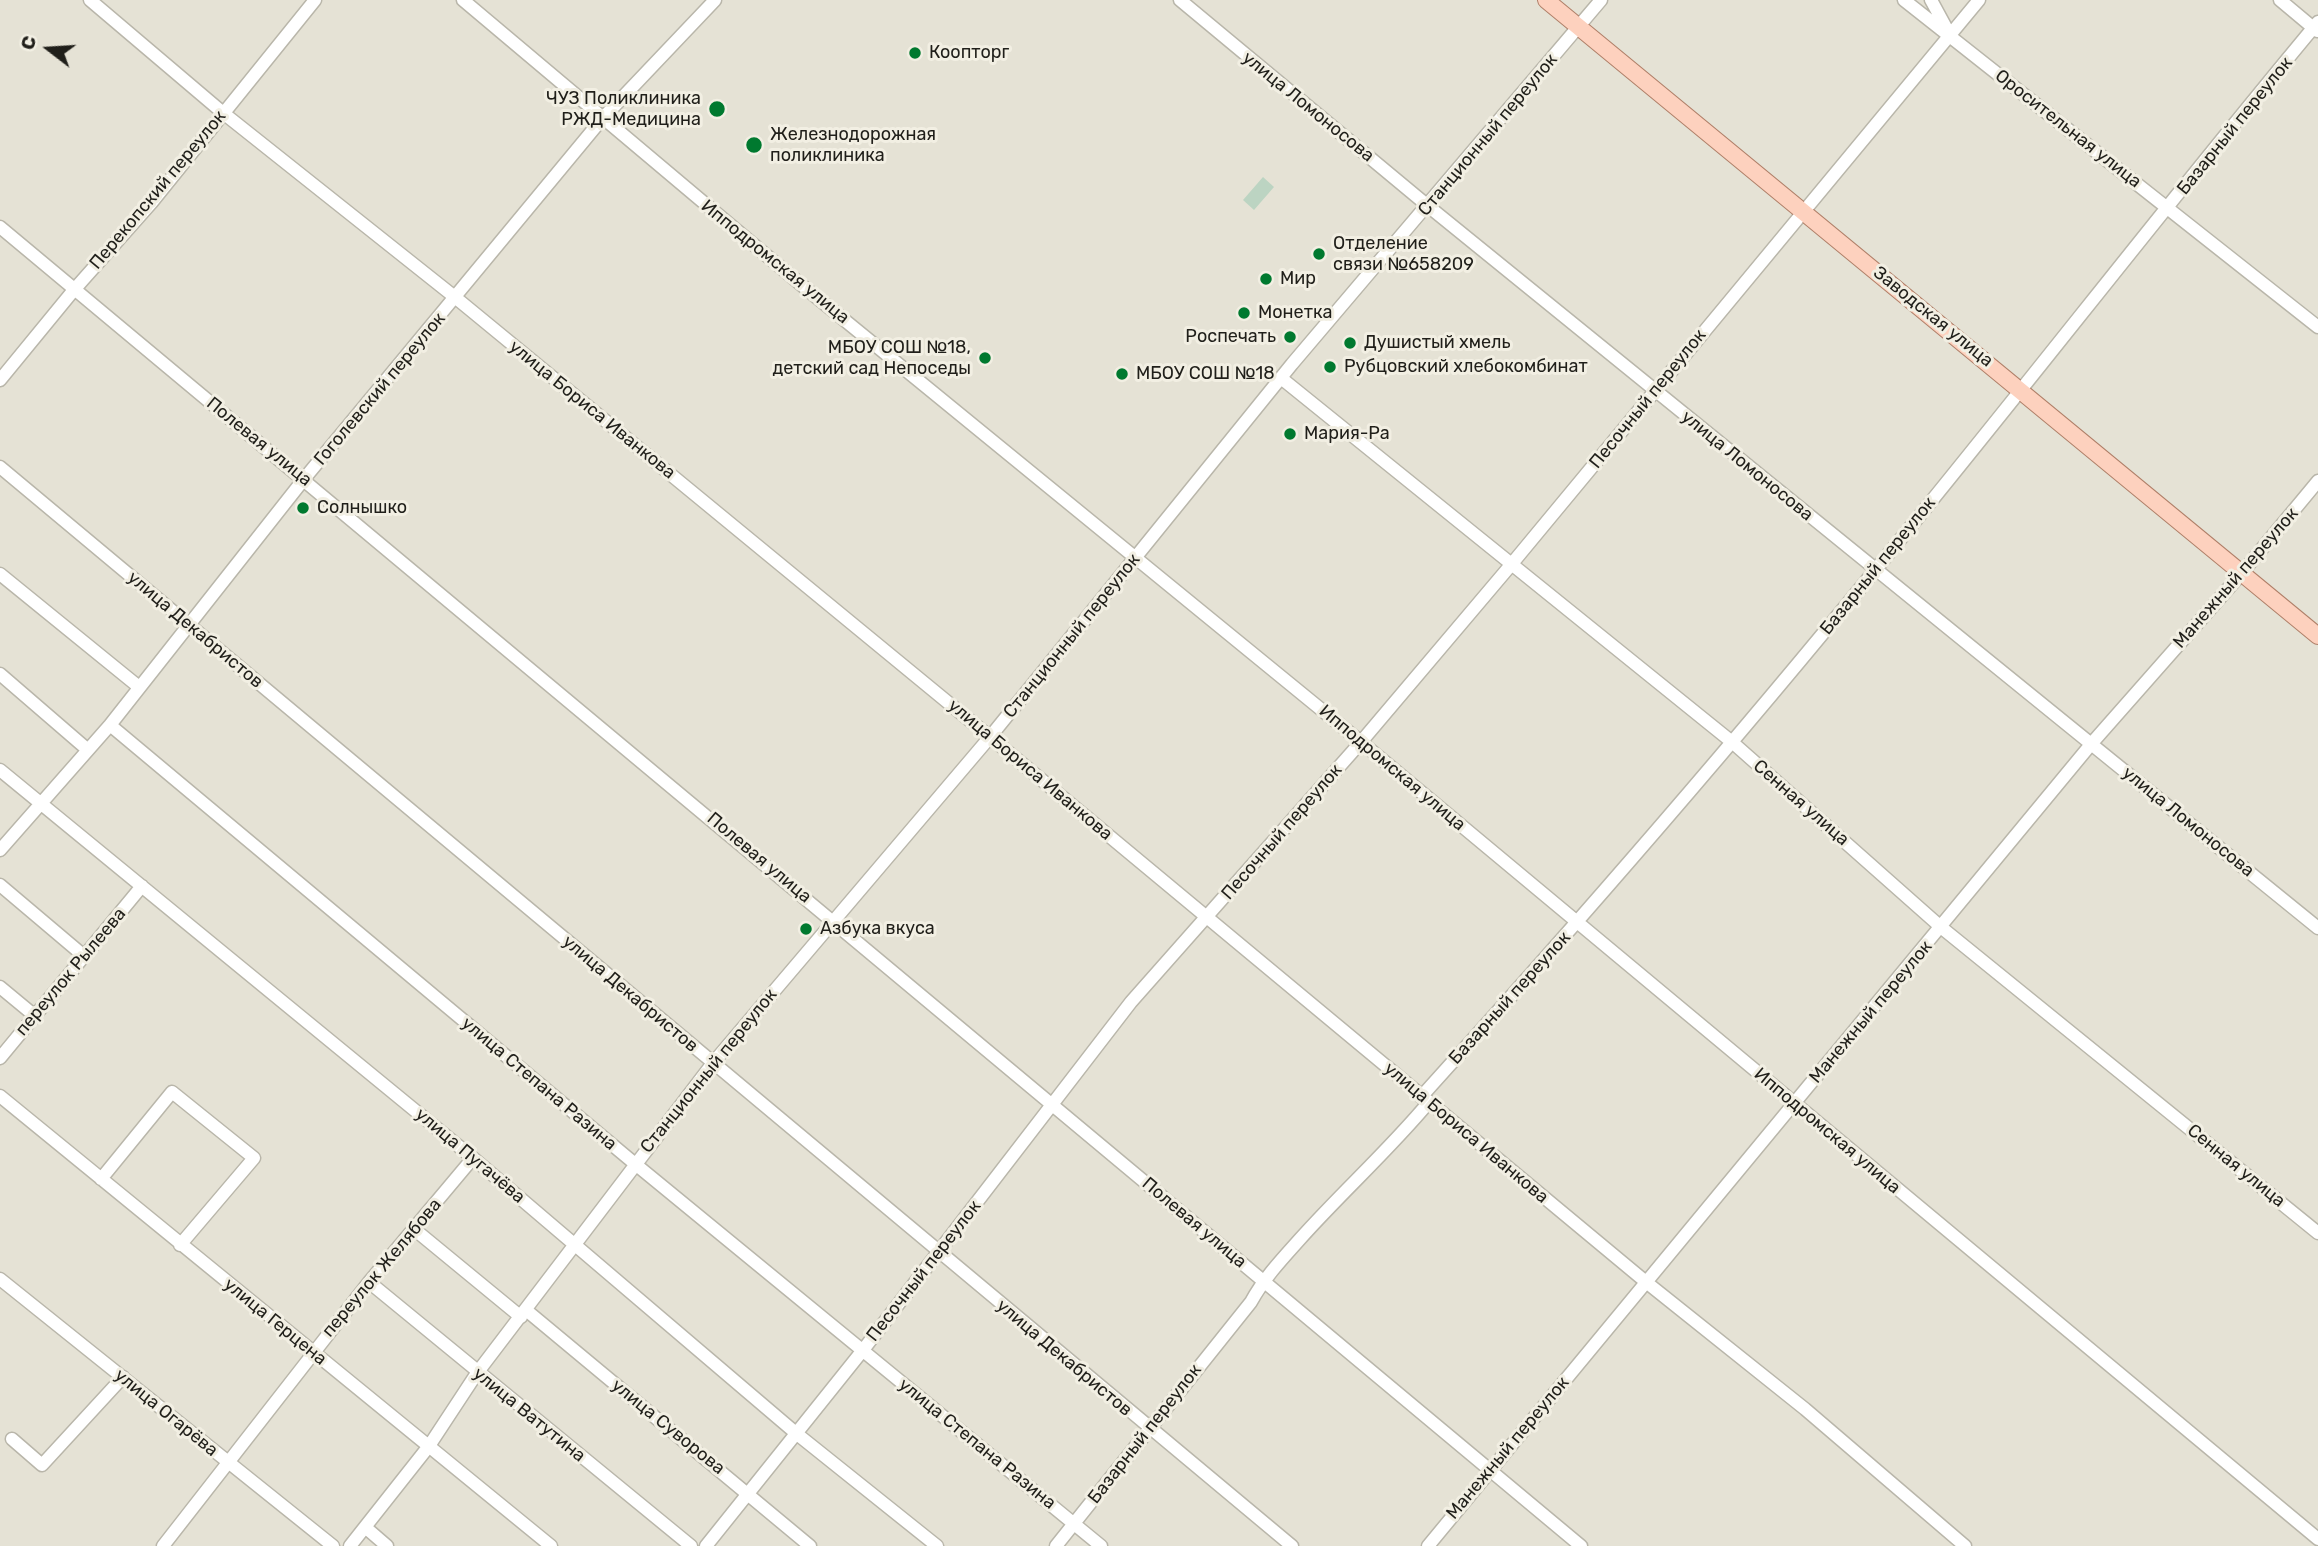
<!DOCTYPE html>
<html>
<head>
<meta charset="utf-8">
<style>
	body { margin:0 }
	#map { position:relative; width:2318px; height:1546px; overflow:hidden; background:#e5e2d5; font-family:Rubik,sans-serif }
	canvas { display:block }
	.north { position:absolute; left:14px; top:14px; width:70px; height:70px; -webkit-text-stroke:5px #f2efe3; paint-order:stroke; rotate:287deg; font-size:19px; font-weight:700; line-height:28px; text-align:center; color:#201f1a }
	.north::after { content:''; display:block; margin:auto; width:24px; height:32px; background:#201f1a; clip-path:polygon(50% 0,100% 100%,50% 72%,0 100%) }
</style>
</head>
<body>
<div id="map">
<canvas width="2318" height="1546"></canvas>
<div class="north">С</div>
</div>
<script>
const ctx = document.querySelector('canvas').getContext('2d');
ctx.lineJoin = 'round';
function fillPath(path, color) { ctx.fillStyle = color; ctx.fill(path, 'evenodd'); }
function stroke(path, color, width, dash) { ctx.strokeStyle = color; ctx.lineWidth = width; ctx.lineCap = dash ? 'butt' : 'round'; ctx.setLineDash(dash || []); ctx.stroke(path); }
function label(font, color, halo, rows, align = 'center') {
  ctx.font = font + ' Rubik,sans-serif'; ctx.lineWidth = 6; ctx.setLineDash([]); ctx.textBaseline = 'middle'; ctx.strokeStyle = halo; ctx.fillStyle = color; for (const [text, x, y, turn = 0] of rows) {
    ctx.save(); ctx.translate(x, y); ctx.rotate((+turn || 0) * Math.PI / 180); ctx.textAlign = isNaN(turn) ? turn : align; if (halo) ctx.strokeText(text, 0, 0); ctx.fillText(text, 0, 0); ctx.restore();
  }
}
fillPath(new Path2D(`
	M1263,177L1274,187L1254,210L1243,200Z`), '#bcd4c2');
const minor = new Path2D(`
	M90,0L222,112L456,298L990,737L1646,1282L1805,1409L1965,1546
	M463,0L804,287L1361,742L2318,1539
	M1180,0L1428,206L2318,928
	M1904,0L2318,327
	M1931,0L1949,33
	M2280,0L2317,31
	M0,227L1581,1546
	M1281,378L1732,742L1942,928L2318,1233
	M0,380L73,291L152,202L315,0
	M0,467L1292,1546
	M0,574L139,687
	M0,674L88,750
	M110,725L634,1163L1101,1546
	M0,770L473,1158L797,1434L937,1546
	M0,850L110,725L304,479L602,119L715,0
	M0,885L84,956
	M0,987L35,1016
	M0,1058L142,886
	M0,1096L551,1546
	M1421,1097C1577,924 1729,749 1876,569C2025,388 2168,202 2318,22
	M101,1179L172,1092L254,1158L180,1245
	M414,1229L521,1317
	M0,1279L333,1546
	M369,1282L691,1546
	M526,1310L810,1546
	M12,1439L42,1465L123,1377
	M365,1527L387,1546
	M163,1546L369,1282L473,1158
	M350,1546L429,1446L477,1373L713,1063L990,737L1292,364L1601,0
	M706,1546L863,1350L1131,1002L1361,742L1510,566L1979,0
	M1056,1546L1251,1302C1264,1278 1282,1259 1300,1239C1342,1192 1389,1150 1429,1102
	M1428,1546L2092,743L2241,574L2318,481`);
const major = new Path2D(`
	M1546,0L2318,636`);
stroke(minor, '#b9b6aa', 15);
stroke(major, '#af7f68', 18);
stroke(minor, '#fff', 12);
stroke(major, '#fdd1be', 16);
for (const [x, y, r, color] of [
	[915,53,7,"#00792f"],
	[717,109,9,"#00792f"],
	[754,145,9,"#00792f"],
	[1319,254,7,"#00792f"],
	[1266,279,7,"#00792f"],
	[1244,313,7,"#00792f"],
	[1290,337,7,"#00792f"],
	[1350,343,7,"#00792f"],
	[985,358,7,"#00792f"],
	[1330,367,7,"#00792f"],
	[1122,374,7,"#00792f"],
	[1290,434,7,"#00792f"],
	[303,508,7,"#00792f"],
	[806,929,7,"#00792f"]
]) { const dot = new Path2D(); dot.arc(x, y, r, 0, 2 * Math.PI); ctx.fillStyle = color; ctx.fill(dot); stroke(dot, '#f2efe3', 2.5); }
label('18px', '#201f1a', '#f2efe3', [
	["Коопторг",929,53],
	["ЧУЗ Поликлиника",701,99,"right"],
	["РЖД-Медицина",701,120,"right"],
	["Железнодорожная",770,135],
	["поликлиника",770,156],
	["Отделение",1333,244],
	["связи №658209",1333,265],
	["Мир",1280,279],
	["Монетка",1258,313],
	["Роспечать",1276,337,"right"],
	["Душистый хмель",1364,343],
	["МБОУ СОШ №18,",971,348,"right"],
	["детский сад Непоседы",971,369,"right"],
	["Рубцовский хлебокомбинат",1344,367],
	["МБОУ СОШ №18",1136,374],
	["Мария-Ра",1304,434],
	["Солнышко",317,508],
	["Азбука вкуса",820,929]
], 'left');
label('18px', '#201f1a', '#f2efe3', [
	["улица Ломоносова",1308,107,39],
	["Базарный переулок",2235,126,-51],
	["Оросительная улица",2068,129,38],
	["Станционный переулок",1488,135,-50],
	["Перекопский переулок",158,190,-50],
	["Ипподромская улица",775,262,39],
	["Заводская улица",1933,317,39],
	["Гоголевский переулок",380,389,-50],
	["Песочный переулок",1648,399,-51],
	["улица Бориса Иванкова",592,410,39],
	["Полевая улица",259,442,39],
	["улица Ломоносова",1747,466,39],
	["Базарный переулок",1878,566,-51],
	["Манежный переулок",2236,578,-49],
	["улица Декабристов",195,630,40],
	["Станционный переулок",1072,636,-51],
	["Ипподромская улица",1392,768,40],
	["улица Бориса Иванкова",1030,770,40],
	["Сенная улица",1801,803,41],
	["улица Ломоносова",2188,822,39],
	["Песочный переулок",1282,832,-49],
	["Полевая улица",759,858,40],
	["переулок Рылеева",71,972,-50],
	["улица Декабристов",630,994,40],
	["Базарный переулок",1510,998,-48],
	["Манежный переулок",1871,1012,-50],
	["Станционный переулок",709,1071,-51],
	["улица Степана Разина",539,1084,40],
	["Ипподромская улица",1827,1131,40],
	["улица Бориса Иванкова",1466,1133,40],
	["улица Пугачёва",470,1156,40],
	["Сенная улица",2236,1166,39],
	["Полевая улица",1194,1223,40],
	["переулок Желябова",382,1268,-50],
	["Песочный переулок",924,1271,-52],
	["улица Герцена",275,1322,39],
	["улица Декабристов",1064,1358,40],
	["улица Огарёва",166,1413,39],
	["улица Ватутина",529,1415,39],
	["улица Суворова",668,1427,39],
	["Базарный переулок",1145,1434,-52],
	["улица Степана Разина",977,1444,39],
	["Манежный переулок",1508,1448,-50]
]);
</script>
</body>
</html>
